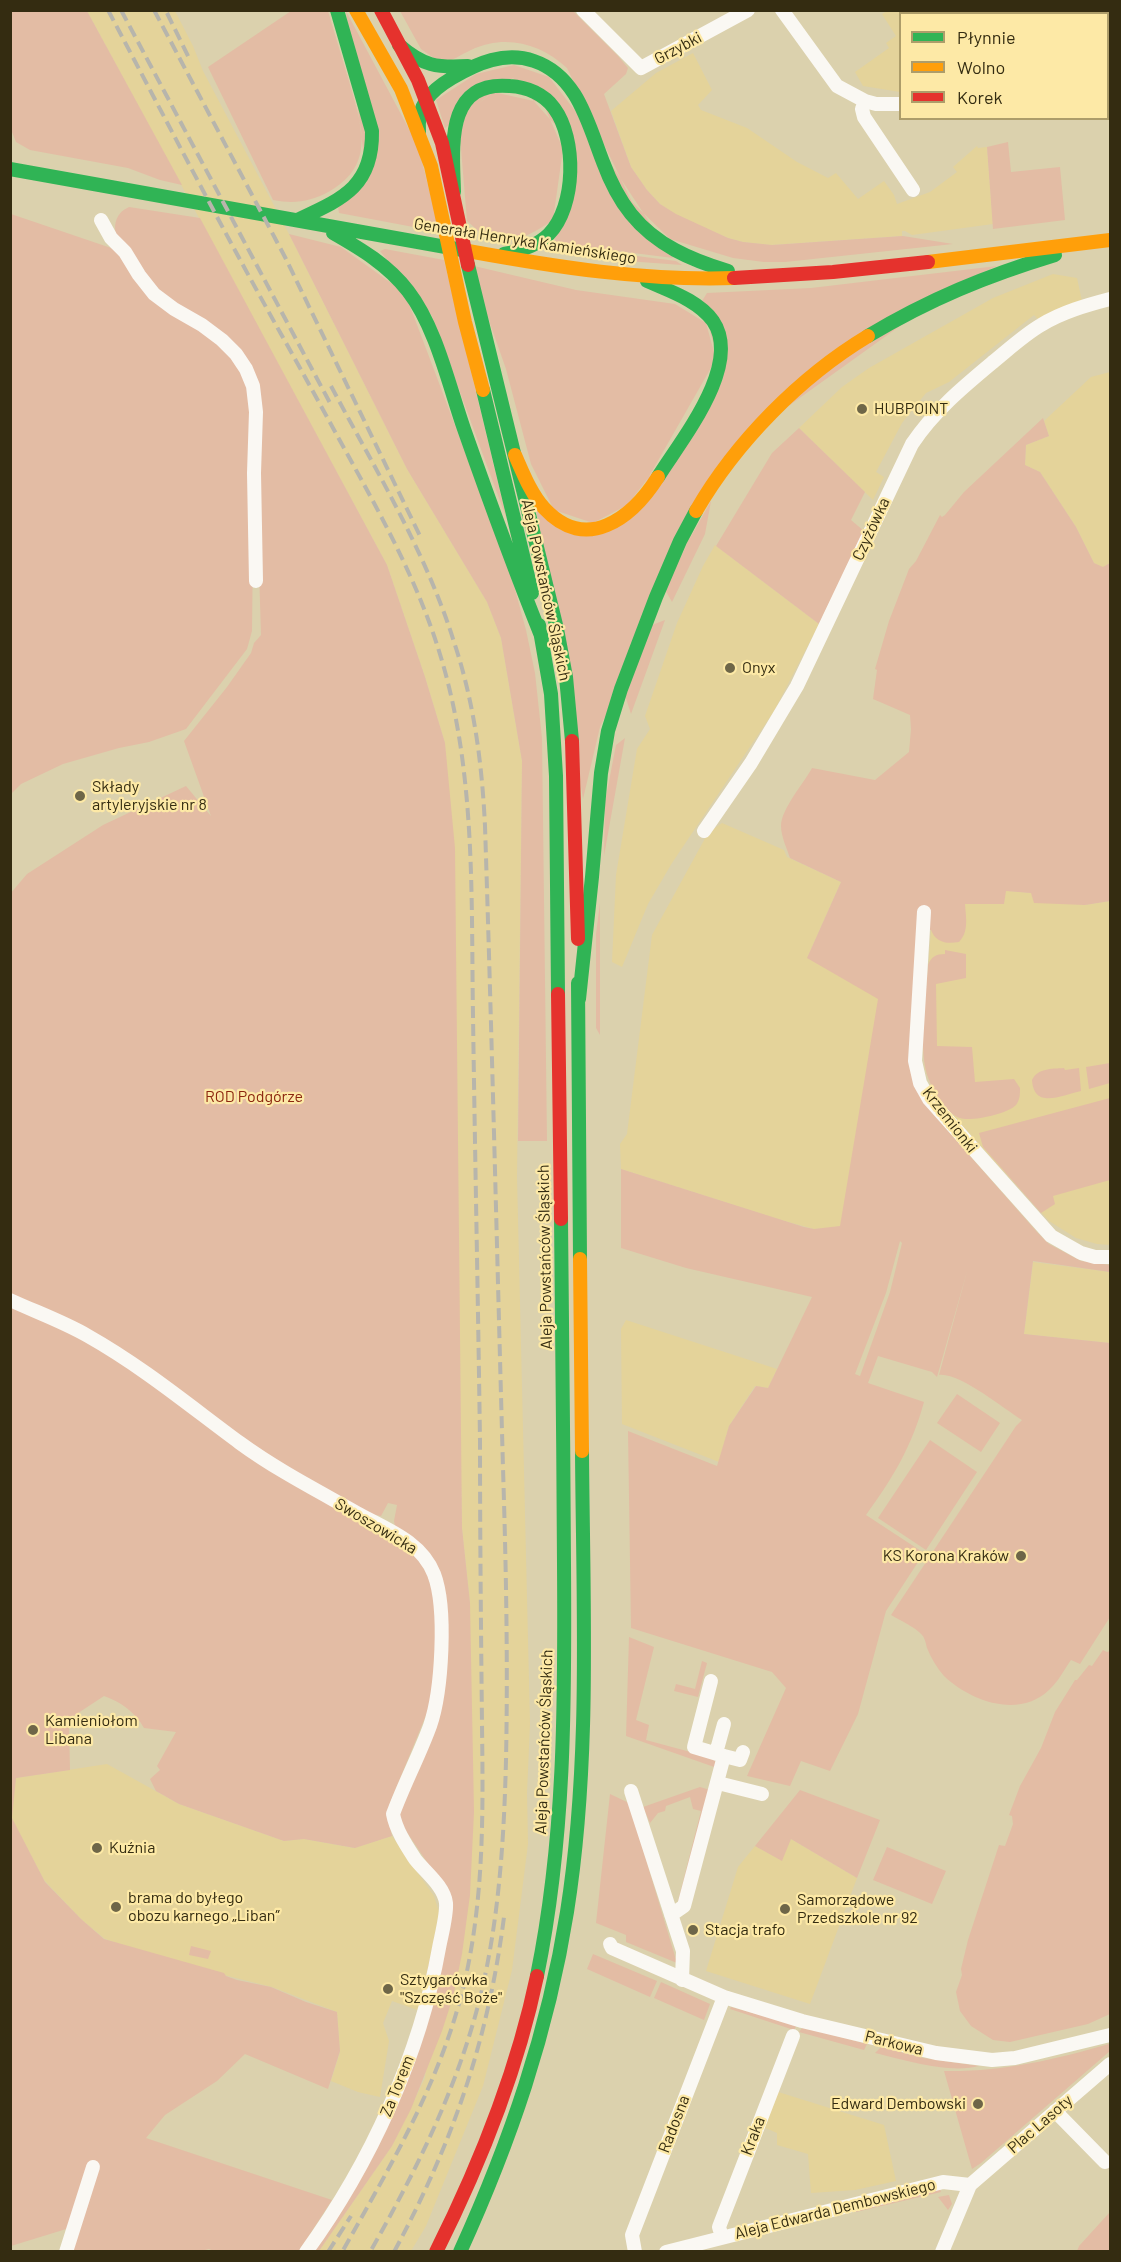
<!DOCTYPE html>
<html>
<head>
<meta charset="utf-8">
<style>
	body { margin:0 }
	#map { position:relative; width:1121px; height:2262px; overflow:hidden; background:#dbd1ad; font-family:Barlow,sans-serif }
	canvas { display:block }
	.frame { position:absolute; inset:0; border:12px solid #342c11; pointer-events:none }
	.legend { position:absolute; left:899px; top:12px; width:210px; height:108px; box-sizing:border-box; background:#fde9a6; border:2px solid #ad9d6a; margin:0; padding:8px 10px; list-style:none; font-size:18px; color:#342c11 }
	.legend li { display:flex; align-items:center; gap:12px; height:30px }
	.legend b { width:30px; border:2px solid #ad9d6a }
</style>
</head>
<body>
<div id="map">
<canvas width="1121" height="2262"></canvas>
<div class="frame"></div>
<ul class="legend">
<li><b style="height:8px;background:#30b455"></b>Płynnie</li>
<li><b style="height:8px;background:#ff9f0a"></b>Wolno</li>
<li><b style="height:8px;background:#e5322d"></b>Korek</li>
</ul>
</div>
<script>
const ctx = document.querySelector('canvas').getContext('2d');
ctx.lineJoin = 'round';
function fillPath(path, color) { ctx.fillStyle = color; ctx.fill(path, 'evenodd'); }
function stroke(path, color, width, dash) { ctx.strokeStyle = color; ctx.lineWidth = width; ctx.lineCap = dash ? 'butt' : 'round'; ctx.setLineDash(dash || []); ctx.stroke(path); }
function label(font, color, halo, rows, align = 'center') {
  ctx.font = font + ' Barlow,sans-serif'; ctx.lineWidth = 4.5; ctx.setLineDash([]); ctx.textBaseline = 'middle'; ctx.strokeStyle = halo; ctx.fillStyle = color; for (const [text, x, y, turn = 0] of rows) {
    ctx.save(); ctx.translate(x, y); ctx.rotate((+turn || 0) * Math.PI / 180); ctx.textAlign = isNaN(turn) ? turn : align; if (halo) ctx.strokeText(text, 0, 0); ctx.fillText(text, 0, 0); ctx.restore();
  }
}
fillPath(new Path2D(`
	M1068,10L1071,13L900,14V92L863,86L855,72L889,48L886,43L896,36L882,14L887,11Z
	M87,11H175L193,46L203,71L289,234L407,469L487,602L501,638L522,761L517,1177L530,1724L527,1793L528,1844L512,1970L483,2086L426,2226L411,2251H319L392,2146L425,2078L470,1603L462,1528L445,743L425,677L387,565Z
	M693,53L712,90L698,105L701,110L747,128L797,162L828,178L836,173L858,199L884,181L894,195L897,204L930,192L957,172L953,167L977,146L978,148L987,147L993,224L912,235L905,231H902V236L771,245L743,242L728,238L676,215L660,204L647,190L631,167L611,111L656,73Z
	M1053,274L1077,278L1082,301L1039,320L1034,315L949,382L926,393L902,423L876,472L884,477L873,500L799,428L842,387L869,368L993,298Z
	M1110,372V563L1103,568L1094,563L1076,527L1040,472L1025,465L1026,445L1049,436L1044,421L1091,377Z
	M715,545L819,624L774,711L672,863L648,904L622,967L612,962L616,875L637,749L650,729L645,716L677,623L703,566Z
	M722,823L784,850L787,857L841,882L808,956L889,996L850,1229L840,1227L814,1229L781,1220L621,1169L620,1144L627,1134L652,935L708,833Z
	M930,884L1031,893L1085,905L1110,901V1245L1097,1244L1076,1238L1049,1221L948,1110L933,1090L925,1069L923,1048L931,928Z
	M1033,1262L1110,1272V1343L1024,1334Z
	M626,1320L777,1369L768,1388L755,1386L729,1426L719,1462L622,1424L621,1329Z
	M107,1764L179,1804L284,1841L304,1839L354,1848L392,1836L434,1896L439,1912L420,2011L392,2001L383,2023L389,2041L380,2097L358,2092L331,2081L340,2052L337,2012L272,1987L176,1963L105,1939L82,1920L44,1880L11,1817L16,1778Z
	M791,1839L857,1878L810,2004L706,1971L738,1867L755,1846L781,1860Z
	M775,2091L884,2125L896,2181L855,2190L811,2193L808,2154L777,2145V2133L763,2127Z`), '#e4d39a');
fillPath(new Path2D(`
	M11,11H87L182,185L160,180L128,168L30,150L16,142L10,127Z
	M291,11H328C335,34 342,58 349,81C361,123 377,164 330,191C310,202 294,204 273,200L208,67Z
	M346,11L418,146L440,232L339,213L338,207L367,182Z
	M400,11H573L618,56L628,68L626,74L604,94L631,167L647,190L660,204L676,214L728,238L743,242L772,245L903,236L953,244L785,262H764L733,258L670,239L632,202L567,68C540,43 505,34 471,50C460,55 453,61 441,63L421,49Z
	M1070,11H1109L1110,62L1108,58V14L1073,13Z
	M514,65L549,77L580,117L673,258L554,243L575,147L513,78L445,128L436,100L476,74Z
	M493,92L543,103L563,149L553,220C532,234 515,245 488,239L467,221L460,137L466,113Z
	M1008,142L1011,172L1060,167L1065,220L993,229L987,147Z
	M129,207L200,218L387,565L425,677L445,743L455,848L462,1528L470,1603L474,1812L470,1895L462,1954L453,1997L442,2031L411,2109L392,2146L319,2251H313L401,2093L445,1889L398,1819L401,1805L424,1754L444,1597L395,1526L394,1521L397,1505L388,1503L381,1516L371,1514L259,1452L190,1401L11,1294L10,894L27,874L103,825L186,786L211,816L184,741L227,687L251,653L254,643L261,635L253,372L161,297L116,235C113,223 117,212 129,207Z
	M11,214L117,250L136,276L235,359L250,395L253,546L252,631L247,649L186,729L149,742L119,748L63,764L21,784L11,794Z
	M289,234L341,247L405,293L510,571L526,630L535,673L542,738L547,1141H518L522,761L501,638L487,602L407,469Z
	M558,246L676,261L682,265L599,259L557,253L556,249Z
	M385,249L444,260L507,520L432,316L380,251Z
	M474,266L576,290L675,304L706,323L716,359L635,501L593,523L554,510L531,464L506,369L486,312Z
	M997,266L960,283L734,445L600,727L583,799L536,509L606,533L723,380L702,301L707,293L811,288Z
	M1043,418L1049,436L1026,445L1025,465L1040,472L1076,527L1094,563L1103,567L1110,563V901L1085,905L1034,903L1031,893L1006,891L1004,904H965C966,918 969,932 959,942C947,944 936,943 931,930H917L909,1059L933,1114L1037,1232L1049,1244L1081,1261L1110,1265V1272L1033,1261L1024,1334L1110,1343V1617L1080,1664L1071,1660C1064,1670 1058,1682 1049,1690C1019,1719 970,1701 944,1676C937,1668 931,1658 927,1648C926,1644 925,1638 922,1635C915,1627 901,1621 891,1615L1016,1426L1022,1420C1004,1409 959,1372 939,1375L968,1268L937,1377L932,1372L878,1356L868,1383L924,1402C912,1446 893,1478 866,1515L924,1553L886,1611L858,1714L830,1771L801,1761L790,1786L747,1776L786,1688L772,1672L631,1628L628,1431L717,1466L729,1426L756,1386L768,1388L812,1297L686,1268L621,1248V1169L804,1227L814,1229L840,1226L878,999L807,958L841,882L790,858C787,849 781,836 781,826C781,809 804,783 812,768L875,780L909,752L911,729L910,715L873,699L877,670L875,669L889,621L909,569L916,561L940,515L942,517L945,515L964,492ZM900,1241L902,1243L890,1292L860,1376L855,1374L886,1293Z
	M799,428L865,492L851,520L864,531L819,624L716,546L772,453Z
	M711,501L705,534L672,602L663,586Z
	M665,620L631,714L624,692L652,625Z
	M625,738L604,856L605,802L616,745Z
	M600,903V1035L596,1028V934Z
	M945,950L966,954V978L936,984L937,1046L972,1047L975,1082L1014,1079L1020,1088C1020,1094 1020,1100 1016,1105C1008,1114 970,1122 960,1118C946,1113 934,1093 929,1080C917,1051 926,997 928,965C931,957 936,954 945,954Z
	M1110,1063V1083L1089,1089L1086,1067Z
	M1064,1068L1065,1070L1079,1068L1081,1091C1062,1095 1034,1110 1032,1080C1038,1068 1051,1069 1064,1068Z
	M1110,1098V1180L1053,1196L1055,1204L1041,1213L983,1147L979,1133Z
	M10,1298L82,1336L392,1536L425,1565L436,1603L435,1668L429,1708L390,1803L388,1819L392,1836L355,1848L304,1839L284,1841L179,1804L156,1791L150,1779L160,1770L157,1766L176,1732L144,1728C135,1712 121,1702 104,1696L66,1721L69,1723L70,1770L16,1778L12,1818L45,1882L81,1919L104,1939L224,1973L226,1976L237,1980L271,1987L306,2002L337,2012L340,2051L328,2089L245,2054L217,2081L165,2115L146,2138L332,2200L299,2251L217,2252L209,2249L197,2252L69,2251L76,2226L11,2246Z
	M957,1394L1000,1423L981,1452L937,1423Z
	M930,1440L977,1472L926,1550L878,1518Z
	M629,1637L654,1647L636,1720L649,1725L646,1740L709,1757L715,1761L717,1768L626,1736Z
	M1103,1650L1107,1652L1110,1651V2014L1088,2024L1010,2042L993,2040L971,2026L960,2011L956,1992L962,1975L961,1969L968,1940L999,1845L1005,1846L1013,1824L1012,1816L1009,1815L1020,1786L1041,1748L1055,1712L1075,1680H1077L1089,1665L1092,1666Z
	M702,1661L707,1663L698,1697L674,1691L676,1684L695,1689Z
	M700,1787L710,1790L681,1902L678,1901L701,1811L693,1809L690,1797L666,1806L665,1811L658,1813L650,1823L643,1807Z
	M800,1790L880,1820L857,1878L791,1839L782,1861L755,1846Z
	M610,1794L629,1803L677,1963L626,1942V1935L596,1923Z
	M887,1847L946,1871L932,1904L873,1880Z
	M191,1946L211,1951L208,1959L189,1955Z
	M593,1954L657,1981L650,1997L587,1969Z
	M661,1982L710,2004L704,2020L654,1998Z
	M731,2007L797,2025L794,2030L730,2009Z
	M803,2027L867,2044L864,2050L799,2032Z
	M1109,2044L1110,2051L981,2163L972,2169L944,2071C1001,2072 1054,2060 1109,2044Z
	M881,2047L923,2058L979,2066C950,2074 904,2060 875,2053Z
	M939,2187L941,2192L856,2212L855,2208Z
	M949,2195L952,2204L948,2210L938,2197Z
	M1110,2212V2251H1077L1079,2246Z`), '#e3bca4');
stroke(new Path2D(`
	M583,10L641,68L748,10
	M782,10L837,86L865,101L876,104H900
	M1108,92L1110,90
	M865,101L862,109L864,117L913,190
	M101,220L111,238L125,252L139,275L154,294L174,309L202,325L222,340L236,354L246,369L253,386L256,412L254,473L256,581
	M704,831L751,763L797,686L912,444C934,411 963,387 993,362C1009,349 1024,335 1041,325C1062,312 1087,305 1110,299
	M924,912L915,1061L920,1083L929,1099L1051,1236L1081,1253L1095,1257H1110
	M10,1300C36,1312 64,1322 88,1336C143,1367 191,1407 240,1443C277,1470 318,1491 357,1513C386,1529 421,1541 434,1574C447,1608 442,1691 430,1726C419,1756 404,1784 393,1814C396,1830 406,1845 415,1859C425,1872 444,1886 446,1903C447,1915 441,1937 439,1948C420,2055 370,2164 306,2252
	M716,1753L724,1724
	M724,1756L740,1760L743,1752
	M718,1783L762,1794
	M631,1791L683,1951L682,1980
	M671,1915L684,1906L724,1756L694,1747L711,1681
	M610,1944L612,1948L724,1997L802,2021L936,2053L992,2060L1015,2058L1110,2035
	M1055,2111L1105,2162
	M722,2237L719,2227L793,2036
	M66,2252L93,2167
	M635,2252L632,2235L724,1997
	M666,2252L943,2182L970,2185
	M942,2252L970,2185L1110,2064`), '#faf8f3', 14);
stroke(new Path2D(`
	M399,45C423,66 437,68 468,66
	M419,132C417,105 430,91 452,78C477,63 505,51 534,61C578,76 588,124 603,162C610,181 619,199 631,214C656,245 691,260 728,271
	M10,169L468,251
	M454,192C453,149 444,80 510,86C527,87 544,94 554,108C577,139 576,206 549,234C537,246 521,251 504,254
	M297,220C342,199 373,187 372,131L337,10
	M333,233C361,249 388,265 408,291C436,327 449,386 464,429C489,500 514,569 542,638
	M468,265L557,629L566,677L572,741
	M647,281C669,291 698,300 713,321C743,365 681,440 658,477
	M868,336C930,299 986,276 1055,255
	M483,390L532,593
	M539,625L551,694L556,776L558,994
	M578,983L580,1259
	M579,999L592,877L601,773L608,731L621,689L656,597L680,541L696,511
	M537,1976C565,1839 565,1704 564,1564C563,1449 563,1334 561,1219
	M460,2252C510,2142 548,2032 567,1912C591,1760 583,1605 582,1451`), '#30b455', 14);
stroke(new Path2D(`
	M356,10L401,89L431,166L465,322L483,390
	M468,251C556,267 645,281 734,278
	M928,262L1110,240
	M515,455C523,473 531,494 544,508C586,554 632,518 658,477
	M696,511C736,442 800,377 868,336
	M580,1259L582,1451`), '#ff9f0a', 14);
stroke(new Path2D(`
	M381,10L418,80L442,143L468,265
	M734,278L833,272L928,262
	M572,741L578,939
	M558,994L561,1219
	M436,2252C480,2164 517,2072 537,1976`), '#e5322d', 14);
stroke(new Path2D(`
	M108,10C165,118 221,227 281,334C308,382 334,430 361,479C391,534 420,590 439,651C476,769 471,893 473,1015C475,1157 478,1299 480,1441C480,1535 481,1630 482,1725C483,1804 484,1883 469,1961C449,2067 395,2158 342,2252
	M121,10L330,403
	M154,10L286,259L421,538
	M167,13L189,58
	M331,386C375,469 426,552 454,642C474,702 482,763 485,826C492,1040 497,1254 503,1468C506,1565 508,1662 506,1760C504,1840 499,1920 480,1998C457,2089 416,2171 370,2252
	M328,2252L351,2216
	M394,2252C453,2142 488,2041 504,1917`), '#b7b5ac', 4, [12, 6]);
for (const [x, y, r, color] of [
	[862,409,6,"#6e6648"],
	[730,668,6,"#6e6648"],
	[80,796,6,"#6e6648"],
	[1021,1556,6,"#6e6648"],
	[33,1730,6,"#6e6648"],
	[97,1848,6,"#6e6648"],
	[116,1907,6,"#6e6648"],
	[785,1909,6,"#6e6648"],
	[693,1930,6,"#6e6648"],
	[388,1989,6,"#6e6648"],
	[978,2104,6,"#6e6648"]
]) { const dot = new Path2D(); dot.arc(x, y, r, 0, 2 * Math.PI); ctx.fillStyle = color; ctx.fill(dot); stroke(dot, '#fde9a6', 2); }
label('16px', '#342c11', '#fde9a6', [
	["Grzybki",678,48,-28],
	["Generała Henryka Kamieńskiego",525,241,9],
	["Czyżówka",871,529,-65],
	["Aleja Powstańców Śląskich",546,590,78],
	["Krzemionki",950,1120,52],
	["Aleja Powstańców Śląskich",545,1257,-91],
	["Swoszowicka",376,1526,31],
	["Aleja Powstańców Śląskich",544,1742,-88],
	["Parkowa",894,2043,14],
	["Za Torem",397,2086,-68],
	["Radosna",674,2124,-69],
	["Plac Lasoty",1040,2124,-41],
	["Kraka",753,2136,-69],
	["Aleja Edwarda Dembowskiego",835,2209,-14]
]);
label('16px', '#342c11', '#fde9a6', [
	["HUBPOINT",874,409],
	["Onyx",742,668],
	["Składy",92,787],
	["artyleryjskie nr 8",92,805],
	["KS Korona Kraków",1009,1556,"right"],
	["Kamieniołom",45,1721],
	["Libana",45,1739],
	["Kuźnia",109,1848],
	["brama do byłego",128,1898],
	["obozu karnego „Liban”",128,1916],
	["Samorządowe",797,1900],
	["Przedszkole nr 92",797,1918],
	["Stacja trafo",705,1930],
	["Sztygarówka",400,1980],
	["\"Szczęść Boże\"",400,1998],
	["Edward Dembowski",966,2104,"right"]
], 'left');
label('16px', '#8c260f', '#fde9a6', [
	["ROD Podgórze",254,1097]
]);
</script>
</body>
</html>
